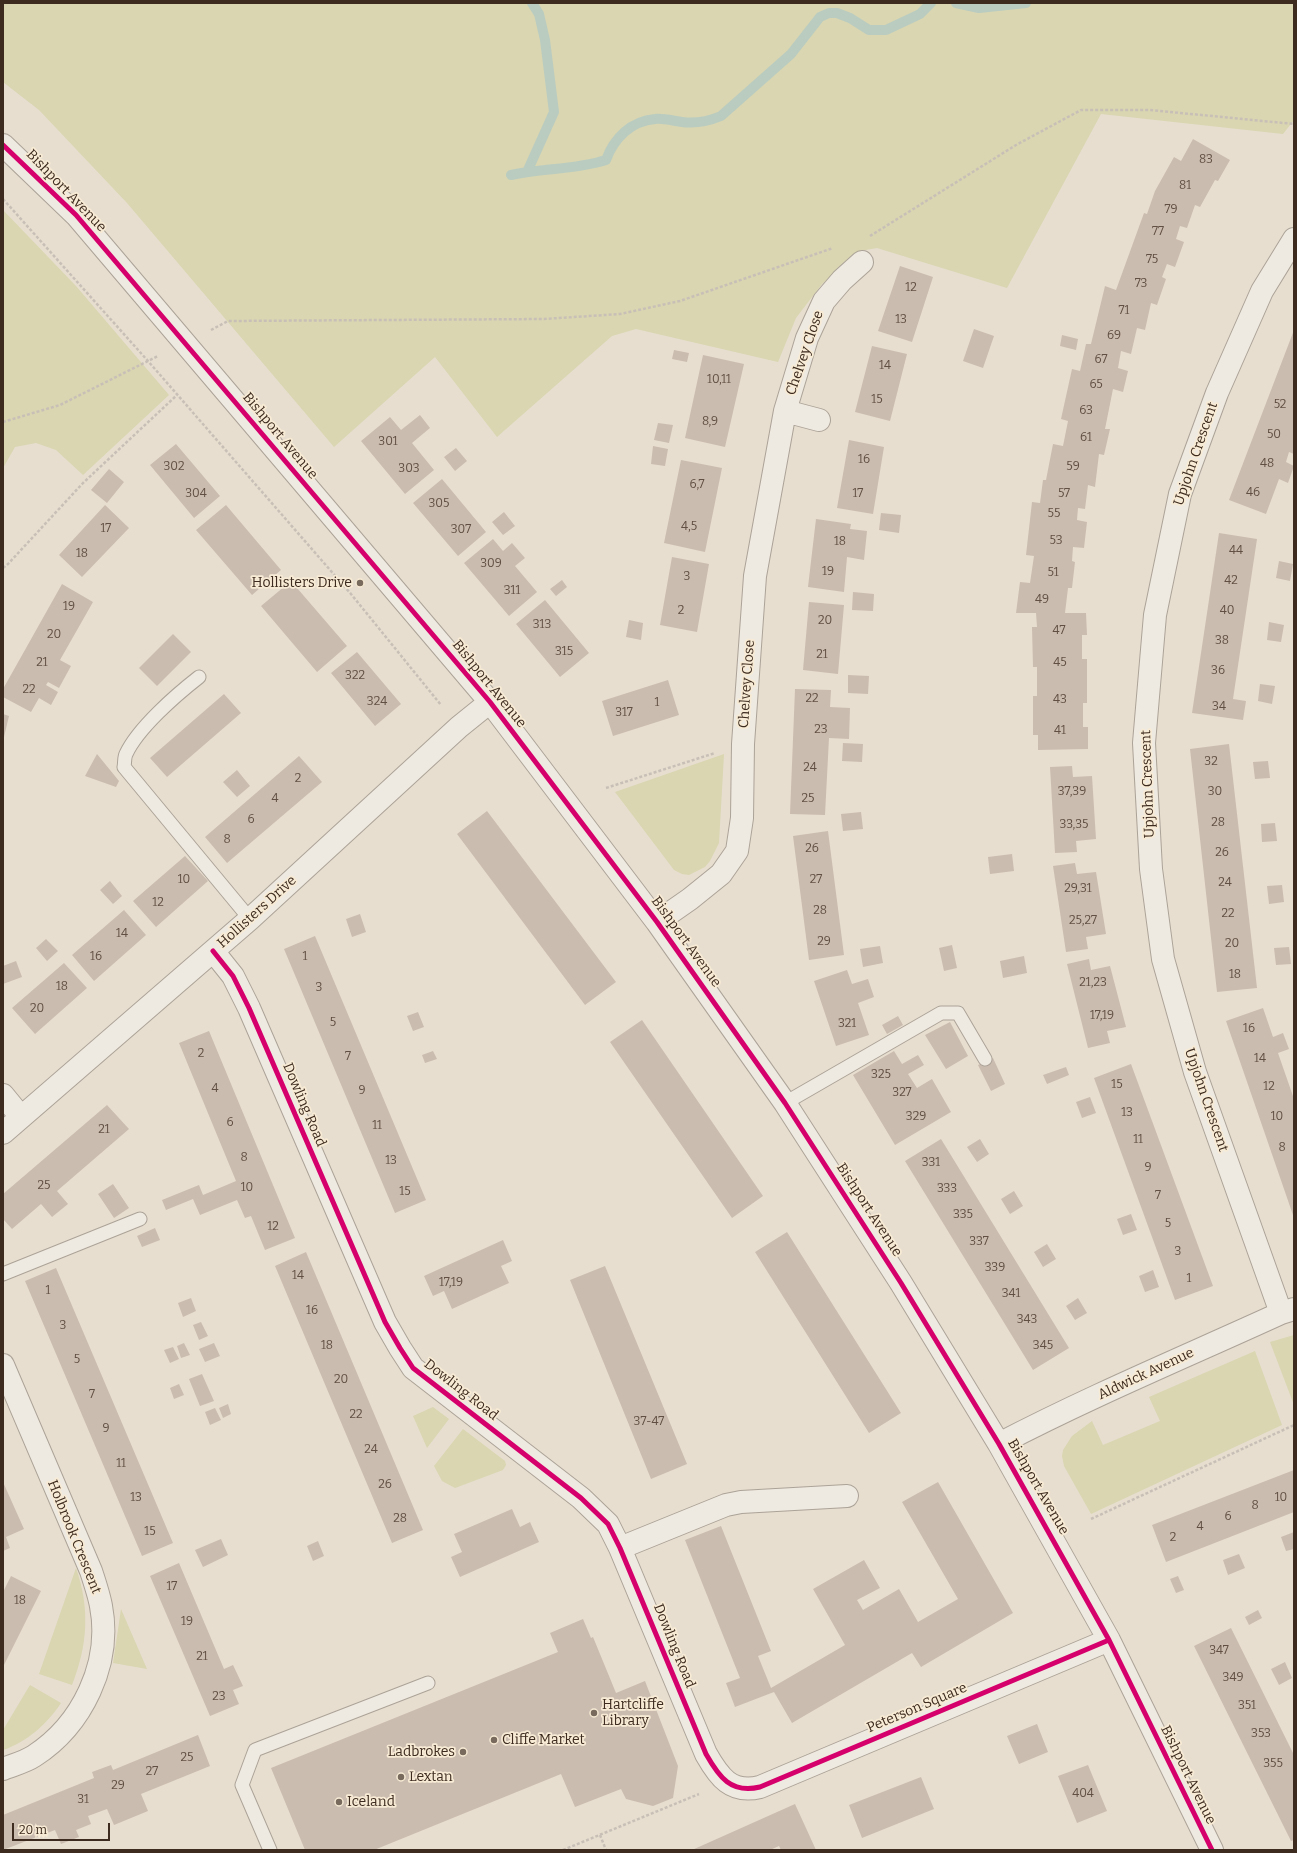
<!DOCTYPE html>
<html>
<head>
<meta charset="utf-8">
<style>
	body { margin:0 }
	#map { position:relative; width:1297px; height:1853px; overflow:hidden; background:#e7decf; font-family:Bitter,serif }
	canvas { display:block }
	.frame { position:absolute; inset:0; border:4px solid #3c2b1e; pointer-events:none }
	.scale { position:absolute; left:12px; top:1823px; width:98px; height:18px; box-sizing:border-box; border:2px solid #3c2b1e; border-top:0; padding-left:5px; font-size:12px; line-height:14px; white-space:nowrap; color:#3c2b1e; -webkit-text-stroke:3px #f8ebd5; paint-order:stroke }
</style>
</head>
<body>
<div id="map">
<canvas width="1297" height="1853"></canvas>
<div class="frame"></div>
<div class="scale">20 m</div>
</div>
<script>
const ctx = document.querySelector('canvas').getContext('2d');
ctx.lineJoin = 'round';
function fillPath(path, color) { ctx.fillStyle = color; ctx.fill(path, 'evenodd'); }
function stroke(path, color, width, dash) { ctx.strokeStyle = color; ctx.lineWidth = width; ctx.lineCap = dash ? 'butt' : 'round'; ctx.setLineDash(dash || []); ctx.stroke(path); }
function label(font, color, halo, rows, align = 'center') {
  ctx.font = font + ' Bitter,serif'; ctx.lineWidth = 3.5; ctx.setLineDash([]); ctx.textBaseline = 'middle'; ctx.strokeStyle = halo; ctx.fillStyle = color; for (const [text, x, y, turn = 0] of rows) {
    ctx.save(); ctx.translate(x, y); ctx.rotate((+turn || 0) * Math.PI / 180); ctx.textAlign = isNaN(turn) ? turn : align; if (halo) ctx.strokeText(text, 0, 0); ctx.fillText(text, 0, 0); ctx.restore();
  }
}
fillPath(new Path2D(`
	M3,3H1294V120L1283,134L1101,114L1007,288L877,248L860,251L822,284L796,318L778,362L636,329L612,336L497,437L435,357L334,447L127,203L39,110L3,82Z
	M3,210L76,286L169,395L83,475L56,450L36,443L15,447L3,468Z
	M724,754L719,843L710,861L705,867L689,875L682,874L674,870L615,792Z
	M1294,1335V1405L1270,1342Z
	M1255,1351L1282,1425L1091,1514L1064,1466L1062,1456L1063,1450L1072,1436L1092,1421L1103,1445L1160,1421L1149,1397Z
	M433,1407L449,1419L427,1448L413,1416Z
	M463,1429L505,1461L506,1465L503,1470L455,1488L442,1481L434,1466Z
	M76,1568C90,1609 88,1644 72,1685L39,1674Z
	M121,1609L147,1669L113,1663Z
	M30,1685L61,1703C47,1724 27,1742 3,1750V1730Z`), '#d9d6b1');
stroke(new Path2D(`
	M956,3L979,8L1026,3
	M527,172L554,112L545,40L539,14L532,3
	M511,175C543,168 575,170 606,160C614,138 631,121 655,119C663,118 674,121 682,122C696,124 709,121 721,116L791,54L820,17L829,13H837L850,18L869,30H886L920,14L931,3`), '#baccc0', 10);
fillPath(new Path2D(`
	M1193,139L1230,160L1218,181L1215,180L1200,207L1195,205L1187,228L1180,226L1176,239L1184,242L1175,267L1167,264L1162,277L1166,279L1157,305L1151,303L1145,330L1137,328L1131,354L1121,351L1118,368L1128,371L1123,392L1113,389L1105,429H1110L1104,455L1099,454L1095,487L1088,485L1085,509L1078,508L1077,520L1087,522L1084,548L1073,547L1072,561L1075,562L1072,588H1068L1065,613H1086L1087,635H1082V659H1087V703H1083V727H1088V749L1038,750V735H1033V696H1037V667H1033L1032,627H1037L1036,613H1016L1020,582L1030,583L1034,556L1026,555L1032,502L1040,503L1043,480H1046L1053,444L1063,446L1068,421L1061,419L1072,369L1080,371L1086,344H1091L1105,286L1116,290L1144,213L1147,214L1155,191L1174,157L1181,161Z
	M900,266L933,277L912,342L878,331Z
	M974,329L994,336L983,368L963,361Z
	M1294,330V454L1289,452L1286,462L1294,466L1288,483L1279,479L1266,514L1229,500Z
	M1062,335L1078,339L1076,350L1060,346Z
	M872,346L907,354L890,421L855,412Z
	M674,350L689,353L687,362L672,359Z
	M703,355L744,364L725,447L685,438Z
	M420,415L430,428L412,443L434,470L405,494L361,441L390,417L401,430Z
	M658,423L673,425L669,443L654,440Z
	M849,440L884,447L873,514L837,508Z
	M176,444L220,496L194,518L150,465Z
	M653,446L668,449L665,466L651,464Z
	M456,448L467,461L455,471L444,457Z
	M681,460L722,468L705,552L664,543Z
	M109,469L124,482L107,503L91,490Z
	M442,479L486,532L458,556L413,503Z
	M105,505L129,528L82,577L59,555Z
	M226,505L281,570L252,595L196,530Z
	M504,512L515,526L503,535L492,522Z
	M881,513L901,515L899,533L879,530Z
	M816,519L851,524L850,529L867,531L864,560L847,557L844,592L808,587Z
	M1219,533L1257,539L1233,699L1246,701L1243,720L1192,713Z
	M493,539L503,551L512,543L525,558L515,566L537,592L509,616L464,563Z
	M672,557L709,564L697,632L660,625Z
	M1279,561L1293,564L1290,581L1276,578Z
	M562,580L567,587L556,596L550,589Z
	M291,581L347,646L317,672L261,606Z
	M62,584L93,602L60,660L71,666L59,688L48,682L46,685L58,692L51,705L39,698L31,712L3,697V689Z
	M853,592L874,594L873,611L852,610Z
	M545,600L589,653L560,677L516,624Z
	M809,602L844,605L838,674L803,670Z
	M629,620L643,623L641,640L626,637Z
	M1269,622L1284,625L1281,642L1267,640Z
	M173,634L191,652L157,686L139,668Z
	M357,652L401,704L375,726L331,673Z
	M848,675L869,676L868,694L848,693Z
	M668,680L679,715L613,736L602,701Z
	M1260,684L1275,686L1272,704L1258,701Z
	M795,689L831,690L830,707L850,708L849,739L829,738L825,815L790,814Z
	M224,694L241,713L167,777L150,758Z
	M3,714L9,716L4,737L3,736Z
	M843,743L863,744L862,762L842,761Z
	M1229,744L1257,988L1217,992L1190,749Z
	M97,754L119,781L116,787L85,776Z
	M299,756L322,782L227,863L205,837Z
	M1268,761L1270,778L1255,779L1253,762Z
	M1072,766L1073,777L1092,776L1096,839L1076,841L1077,852L1055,853L1050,767Z
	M237,770L250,786L237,797L223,782Z
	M487,811L616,982L585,1005L457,834Z
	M861,812L863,829L843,831L841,814Z
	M1275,823L1277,841L1262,842L1261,824Z
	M828,831L844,955L809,960L793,836Z
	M1012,854L1014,871L990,874L988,857Z
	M185,856L208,881L156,927L133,901Z
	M1075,863L1077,874L1096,872L1106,934L1086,937L1088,949L1066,952L1053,866Z
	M110,881L122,896L113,904L100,890Z
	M1282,885L1284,902L1269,904L1267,886Z
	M124,910L146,935L94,981L72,955Z
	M360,914L366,932L352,937L346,919Z
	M315,936L426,1200L395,1213L284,949Z
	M46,939L58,951L47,961L36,948Z
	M952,945L957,968L944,971L939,948Z
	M880,946L883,963L863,967L860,949Z
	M1289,947L1291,964L1276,965L1274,948Z
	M1024,956L1027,973L1003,978L1000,961Z
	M1089,959L1091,970L1110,966L1126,1027L1107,1031L1110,1043L1088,1048L1067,964Z
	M16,961L22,977L3,984V966Z
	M64,963L87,988L35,1034L12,1008Z
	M847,970L852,984L868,979L874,997L858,1003L869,1035L836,1046L814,981Z
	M1263,1008L1273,1037L1283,1033L1289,1049L1278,1053L1294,1099V1218L1226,1021Z
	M418,1012L424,1027L413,1031L407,1016Z
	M898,1016L903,1025L887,1034L882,1025Z
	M642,1020L763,1196L732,1218L610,1042Z
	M950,1022L968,1056L946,1069L925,1035Z
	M209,1031L295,1238L265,1250L251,1216L245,1218L237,1200L200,1215L193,1199L166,1210L162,1200L199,1185L203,1195L236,1181L179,1043Z
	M433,1051L437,1059L425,1063L422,1055Z
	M894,1051L902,1064L918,1055L924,1065L908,1074L917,1088L932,1079L951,1112L895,1145L853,1075Z
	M993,1058L1005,1084L991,1091L978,1065Z
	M1131,1064L1213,1286L1175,1300L1094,1078Z
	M1066,1067L1069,1075L1047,1084L1043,1075Z
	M1090,1097L1096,1113L1082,1118L1076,1102Z
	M107,1105L129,1129L57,1191L68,1204L52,1217L41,1204L12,1229L3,1219V1194Z
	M941,1139L1069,1348L1033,1370L905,1161Z
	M980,1139L989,1154L977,1162L967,1147Z
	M113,1184L129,1208L114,1218L98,1194Z
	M1014,1191L1023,1206L1010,1214L1001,1199Z
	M1131,1214L1137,1230L1123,1235L1117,1219Z
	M155,1228L160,1240L142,1247L137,1236Z
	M787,1232L901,1413L869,1433L755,1252Z
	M503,1240L512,1261L501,1266L509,1283L452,1309L444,1291L433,1296L424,1276Z
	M1047,1244L1056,1259L1043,1267L1034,1252Z
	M306,1252L423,1530L392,1543L275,1266Z
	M605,1266L687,1464L651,1479L570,1280Z
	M56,1268L173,1543L142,1556L25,1281Z
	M1153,1270L1159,1287L1145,1292L1139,1276Z
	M191,1298L196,1311L183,1317L178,1303Z
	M1078,1298L1087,1313L1075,1320L1066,1306Z
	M201,1322L208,1336L199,1340L193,1325Z
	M184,1343L190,1355L181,1358L177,1346Z
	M214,1343L220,1356L205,1362L199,1349Z
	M173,1347L179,1359L170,1363L164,1350Z
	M202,1374L214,1401L200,1406L189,1379Z
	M179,1384L184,1395L174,1399L170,1388Z
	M228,1404L231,1414L223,1418L219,1408Z
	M215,1408L221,1420L210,1425L205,1412Z
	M1294,1470V1512L1166,1562L1152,1525Z
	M3,1482L24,1529L6,1537L10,1548L3,1551Z
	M938,1482L1013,1613L921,1667L912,1653L792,1723L774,1692L735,1707L726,1683L740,1678L685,1540L721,1526L771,1651L758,1656L771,1688L845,1645L813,1589L864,1560L880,1588L857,1600L863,1610L899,1589L918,1622L958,1599L902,1502Z
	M512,1509L520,1527L530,1522L539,1542L460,1577L451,1557L462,1552L454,1534Z
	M1294,1532V1549L1286,1551L1281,1537Z
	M221,1539L228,1555L203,1567L195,1550Z
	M318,1541L324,1556L313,1561L307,1546Z
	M1239,1554L1245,1568L1228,1575L1223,1560Z
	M179,1563L224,1669L233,1665L243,1686L233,1690L239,1704L210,1716L150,1576Z
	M11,1576L41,1591L3,1667V1592Z
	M1178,1576L1184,1590L1176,1593L1170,1579Z
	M1258,1610L1262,1618L1249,1625L1245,1617Z
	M583,1619L591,1638L593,1637L616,1693L645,1681L678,1766L673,1798L653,1806L626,1799L621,1789L575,1807L561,1774L374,1850H305L271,1768L558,1652L550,1633Z
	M1231,1628L1294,1755V1840L1291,1841L1194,1646Z
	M1285,1662L1292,1678L1279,1685L1271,1669Z
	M1037,1724L1048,1752L1019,1764L1007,1736Z
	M198,1735L210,1766L141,1794L148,1811L114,1825L107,1809L88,1816L91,1824L76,1830L79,1837L61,1844L55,1830L3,1850V1815L94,1778L92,1772L111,1765L113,1770Z
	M1088,1765L1107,1811L1077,1823L1058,1776Z
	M921,1777L934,1809L862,1838L849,1805Z
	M795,1804L816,1850H781L779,1846L770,1850H692Z`), '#cbbcb0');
const lane = new Path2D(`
	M199,677C176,695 138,728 126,754C124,758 125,763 124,767L250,919
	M785,1103L941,1013H958L985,1059
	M3,1274L140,1219
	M270,1850L242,1785L255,1750L428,1683`);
const street = new Path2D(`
	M3,145L76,215L490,702L657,922L785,1103L901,1283L999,1444L1109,1640L1212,1850
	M785,411L819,420
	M657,922L690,899L721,874L737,851L742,818L743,744L755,576L785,411L807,338L824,301L842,280L862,262
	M213,951L233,976L249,1008L385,1322L400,1348L413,1368L581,1498L608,1524L620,1548L706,1754C719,1777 731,1794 760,1787L1109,1640
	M3,1095L21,1117
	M3,1133L250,919L459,727L490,702
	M1281,1313L1195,1072L1163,959L1151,869L1144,743L1155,615L1180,494L1217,393L1262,291L1294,239
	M3,1365L91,1571C95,1583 99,1595 101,1606C112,1664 82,1725 34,1756C25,1762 13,1765 3,1769
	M999,1444C1091,1396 1187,1356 1281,1313L1294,1309
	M620,1548L726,1505L741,1502L847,1496`);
stroke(lane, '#aca398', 15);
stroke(street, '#aca398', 24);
stroke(new Path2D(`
	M3,199L148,361L351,594L441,705
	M870,236L1016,145L1081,110H1150L1294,124
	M211,330L228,321L544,319L620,314L680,301L833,248
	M3,422L60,405L158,356
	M3,568L8,564L83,483L177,395
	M606,788L715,753
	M1091,1519L1294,1425
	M600,1835L606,1850
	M563,1850L699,1794`), '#c8c0b7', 2.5, [3, 2]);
stroke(lane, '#efeae1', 13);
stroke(street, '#efeae1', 22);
stroke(new Path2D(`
	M3,145L76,215L490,702L657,922L785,1103L901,1283L999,1444L1109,1640L1212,1850
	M213,951L233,976L249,1008L385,1322L400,1348L413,1368L581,1498L608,1524L620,1548L706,1754C719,1777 731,1794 760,1787L1109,1640`), '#d6006c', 5);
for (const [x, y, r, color] of [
	[360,583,4,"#786a5c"],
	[594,1713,4,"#786a5c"],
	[494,1740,4,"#786a5c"],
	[463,1752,4,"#786a5c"],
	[401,1777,4,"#786a5c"],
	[339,1802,4,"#786a5c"]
]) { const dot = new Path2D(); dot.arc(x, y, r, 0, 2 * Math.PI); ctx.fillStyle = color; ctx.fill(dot); stroke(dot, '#f8ebd5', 1.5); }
label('12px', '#604f42', null, [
	["83",1206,160],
	["81",1185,186],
	["79",1171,210],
	["77",1158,232],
	["75",1152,260],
	["73",1141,284],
	["12",911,288],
	["71",1124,311],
	["13",901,320],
	["69",1114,336],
	["67",1101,360],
	["14",885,366],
	["10,11",719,380],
	["65",1096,385],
	["15",877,400],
	["52",1280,405],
	["63",1086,411],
	["8,9",710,422],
	["50",1274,435],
	["61",1086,438],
	["301",388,442],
	["16",864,460],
	["48",1267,464],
	["302",174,467],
	["59",1073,467],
	["303",409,469],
	["6,7",697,485],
	["46",1253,493],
	["304",196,494],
	["17",858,494],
	["57",1064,494],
	["305",439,504],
	["55",1054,514],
	["4,5",689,527],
	["17",106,529],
	["307",461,530],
	["53",1056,541],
	["18",840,542],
	["44",1236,551],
	["18",82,554],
	["309",491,564],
	["19",828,572],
	["51",1053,573],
	["3",687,577],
	["42",1231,581],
	["311",512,591],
	["49",1042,600],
	["19",69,607],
	["2",681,611],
	["40",1227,611],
	["20",825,621],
	["313",542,625],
	["47",1059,631],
	["20",54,635],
	["38",1222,641],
	["315",564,652],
	["21",822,655],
	["21",42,663],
	["45",1060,663],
	["36",1218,671],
	["322",355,676],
	["22",29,690],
	["22",812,699],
	["43",1060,700],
	["324",377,702],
	["1",657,703],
	["34",1219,707],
	["317",624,713],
	["23",821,730],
	["41",1060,731],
	["32",1211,762],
	["24",810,768],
	["2",298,779],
	["37,39",1072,792],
	["30",1215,792],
	["4",275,799],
	["25",808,799],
	["6",251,820],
	["28",1218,823],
	["33,35",1074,825],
	["8",227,840],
	["26",812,849],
	["26",1222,853],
	["10",184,880],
	["27",816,880],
	["24",1225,883],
	["29,31",1078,889],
	["12",158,903],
	["28",820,911],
	["22",1228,914],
	["25,27",1083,921],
	["14",122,934],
	["29",824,942],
	["20",1232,944],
	["16",96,957],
	["1",305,957],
	["18",1235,975],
	["21,23",1093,983],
	["18",62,987],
	["3",319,988],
	["20",37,1009],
	["17,19",1102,1016],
	["5",333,1023],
	["321",847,1024],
	["16",1249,1029],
	["2",201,1054],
	["7",348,1057],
	["14",1260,1059],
	["325",881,1075],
	["15",1117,1085],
	["12",1269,1087],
	["4",215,1089],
	["9",362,1091],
	["327",902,1093],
	["13",1127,1113],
	["329",916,1117],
	["10",1277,1117],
	["6",230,1123],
	["11",377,1126],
	["21",104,1130],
	["11",1138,1140],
	["8",1282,1148],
	["8",244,1158],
	["13",391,1161],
	["331",931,1163],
	["9",1148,1168],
	["25",44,1186],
	["10",247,1188],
	["333",947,1189],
	["15",405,1192],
	["7",1158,1196],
	["335",963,1215],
	["5",1168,1224],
	["12",273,1227],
	["337",979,1242],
	["3",1178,1252],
	["339",995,1268],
	["14",298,1276],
	["1",1189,1279],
	["17,19",451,1283],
	["1",48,1291],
	["341",1011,1294],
	["16",312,1311],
	["343",1027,1320],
	["3",63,1326],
	["18",327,1346],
	["345",1043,1346],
	["5",77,1360],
	["20",341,1380],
	["7",92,1395],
	["22",356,1415],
	["37-47",649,1422],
	["9",106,1429],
	["24",371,1450],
	["11",121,1464],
	["26",385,1485],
	["13",136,1498],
	["10",1281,1498],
	["8",1255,1506],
	["6",1228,1517],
	["28",400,1519],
	["4",1200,1527],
	["15",150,1532],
	["2",1173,1538],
	["17",172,1587],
	["18",20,1601],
	["19",187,1622],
	["347",1219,1651],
	["21",202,1657],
	["349",1233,1678],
	["23",219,1697],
	["351",1247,1706],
	["353",1261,1734],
	["25",187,1758],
	["355",1273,1764],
	["27",152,1772],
	["29",118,1786],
	["404",1083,1794],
	["31",83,1800]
]);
label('14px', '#3c2b1e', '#f8ebd5', [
	["Bishport Avenue",66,191,46],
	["Chelvey Close",805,353,-71],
	["Bishport Avenue",280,436,50],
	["Upjohn Crescent",1196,454,-71],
	["Bishport Avenue",489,684,51],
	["Chelvey Close",747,684,-86],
	["Upjohn Crescent",1148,784,-92],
	["Hollisters Drive",257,912,-42],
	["Bishport Avenue",686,942,54],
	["Upjohn Crescent",1206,1100,71],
	["Dowling Road",304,1105,67],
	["Bishport Avenue",869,1210,57],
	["Aldwick Avenue",1146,1374,-25],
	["Dowling Road",461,1390,38],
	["Bishport Avenue",1038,1487,60],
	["Holbrook Crescent",74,1537,68],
	["Dowling Road",674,1646,68],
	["Peterson Square",917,1708,-23],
	["Bishport Avenue",1188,1775,64]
]);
label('14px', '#3c2b1e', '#f8ebd5', [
	["Hollisters Drive",352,583,"right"],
	["Hartcliffe",602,1705],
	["Library",602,1721],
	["Cliffe Market",502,1740],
	["Ladbrokes",455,1752,"right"],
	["Lextan",409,1777],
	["Iceland",347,1802]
], 'left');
</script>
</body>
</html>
